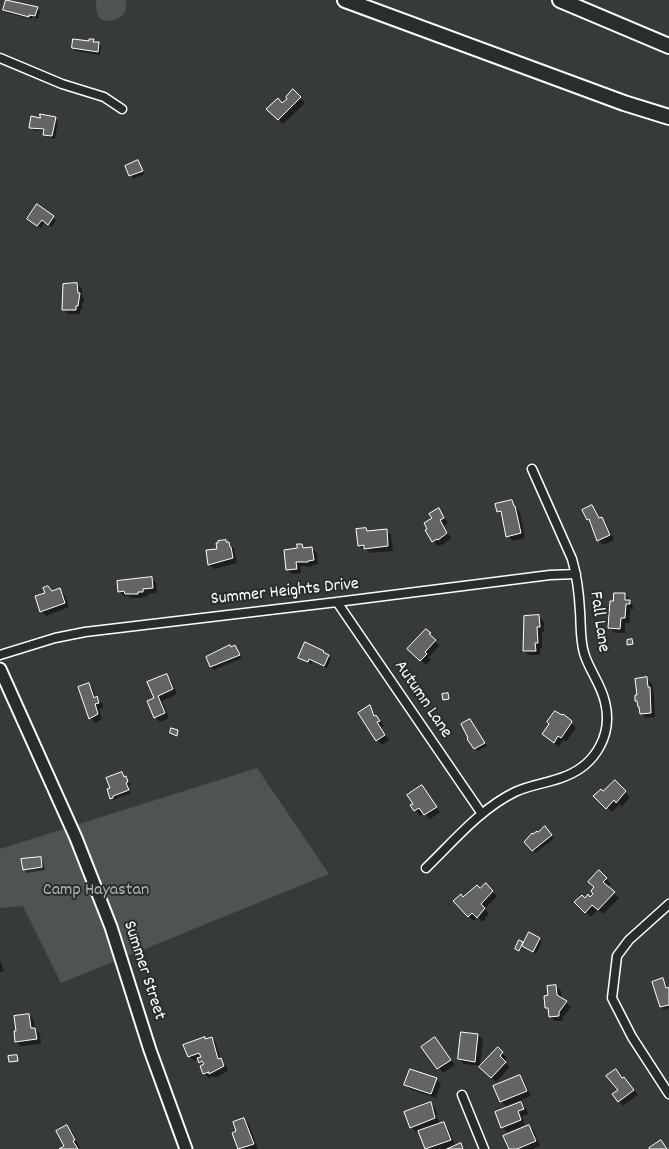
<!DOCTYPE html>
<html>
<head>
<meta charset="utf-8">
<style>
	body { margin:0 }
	canvas { display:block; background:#373a3b }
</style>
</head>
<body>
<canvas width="669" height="1149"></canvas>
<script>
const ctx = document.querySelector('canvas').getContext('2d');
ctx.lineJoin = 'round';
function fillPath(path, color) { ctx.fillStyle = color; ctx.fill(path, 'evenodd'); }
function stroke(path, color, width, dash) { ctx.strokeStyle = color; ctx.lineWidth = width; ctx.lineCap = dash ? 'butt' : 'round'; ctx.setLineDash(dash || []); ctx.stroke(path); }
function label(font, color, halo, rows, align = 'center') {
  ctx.font = font + ' Dekko,sans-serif'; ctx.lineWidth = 4; ctx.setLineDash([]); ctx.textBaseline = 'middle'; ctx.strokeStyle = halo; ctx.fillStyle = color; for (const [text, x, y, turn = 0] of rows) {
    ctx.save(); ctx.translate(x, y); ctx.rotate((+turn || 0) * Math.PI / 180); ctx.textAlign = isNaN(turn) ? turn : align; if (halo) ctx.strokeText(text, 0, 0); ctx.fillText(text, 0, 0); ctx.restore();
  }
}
fillPath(new Path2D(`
	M96,0H125C126,4 127,8 125,12C121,20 104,25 98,16C96,11 96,5 96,0Z
	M257,768L329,874L61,983L23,906L0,908V849Z`), '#505354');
fillPath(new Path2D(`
	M37,8L40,11L38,19L32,17V19L7,13L4,10Z
	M93,41L101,46L100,55L76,51L73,48Z
	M293,91L305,103L283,124L268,109L282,105Z
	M55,118L58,121L55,139L47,137L44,134L45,131L33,130L30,127L40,119Z
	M138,162L145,174L133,179L126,166Z
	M38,206L56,220L52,227L45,222L41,228L32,221Z
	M77,284L82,289V297L84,299V303H82V310H80V314H68L63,309Z
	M511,501L520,512L525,538L513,541L508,536L503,516L498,511Z
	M592,507L597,512L600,519L606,523L614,540L603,545L598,540L591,522L588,519Z
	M439,510L448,523L444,526L451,538L444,544L438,546L433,541L434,518Z
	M366,529L369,532L386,530L391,535L393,551L371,553L367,550H364L359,545Z
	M226,541L234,548L237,563L214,569L209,564Z
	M302,545L305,549L312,548L317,553L318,564L312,565V567L300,566L301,573L292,574L287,569Z
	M151,578L156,583L157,593L147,594L148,596L142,597V598H131L128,596H124L119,591Z
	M60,590L65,595L69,607L46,616L41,611L52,592Z
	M625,594L630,599L634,609H630V623H625V633H615L610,628L614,602Z
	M539,617L544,622V632H542V648H540V655H529L524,651Z
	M426,630L439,646L429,657L431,660L426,665L409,649Z
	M235,646L242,658L214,670L211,667L207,657Z
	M323,652L331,659L327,668L313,661L311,664L299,657Z
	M166,675L171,680L177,694L162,701L169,718L160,722L155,717L149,701L156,699Z
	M647,679L652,684L654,694L655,717L646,718L641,713L638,696Z
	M89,684L93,689L96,698L102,703L103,708L99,709L102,719L95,723L90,718Z
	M369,707L384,726L381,728L389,740L382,745L377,740Z
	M470,720L487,746L478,751L475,748Z
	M570,721L576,728L566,742L563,740L559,747L543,734L550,724Z
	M121,773L129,781L131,785L128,786L131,793L115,799L114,801L111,798L112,788Z
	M615,782L630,797L622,807L620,804L612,812L595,796L603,793Z
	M422,787L440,812L430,819L424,813L420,816L412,806Z
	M548,831L554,838L536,853L533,850Z
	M40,858L43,861L45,870L27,873L24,870Z
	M599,872L611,884L608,888L619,898L603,914L598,909L591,917L576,902L590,899L595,894Z
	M486,884L497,896L485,909L489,914L485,918L486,919L482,922L478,917L473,921L469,916L464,898L480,890Z
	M539,939L542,942L536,954L523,945L521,951L517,949L519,942L524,945Z
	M0,960L4,971L0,972Z
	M663,980L669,988V1008L664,1010L661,1007Z
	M556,986L561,991L562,999L571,1007L563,1017V1021H555L550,1016V1011L547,1007L549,996Z
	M29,1015L34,1020L35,1029L40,1034L41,1044L21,1046L16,1041L17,1032Z
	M478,1035L483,1040L480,1066L464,1064L459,1059Z
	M212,1038L216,1043L221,1061L226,1065L228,1071L215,1078L214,1076L209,1078L204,1073V1066L199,1059L194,1061L189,1056Z
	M435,1039L455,1065L443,1073L423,1047Z
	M498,1048L507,1058L504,1061L510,1067L496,1082L480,1067Z
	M616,1070L629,1083L638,1095L623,1106L619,1101L620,1090Z
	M519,1076L524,1081L531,1096L506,1106L501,1101Z
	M436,1079L441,1084L436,1098L410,1089L405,1084Z
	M430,1103L435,1108L438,1115H436L440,1124L443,1123L448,1128L456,1147L461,1145L465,1149H427L419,1131L416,1132L411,1127Z
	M521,1103L526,1108L528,1114L522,1116L525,1125L507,1132L502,1127Z
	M244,1119L249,1124L258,1149H239L233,1134L238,1132Z
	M67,1127L72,1132L80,1149H62L66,1147Z
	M529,1127L534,1131L540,1146L533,1149H510Z`), '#0007');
const building = new Path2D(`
	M6,0L38,7L35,16L29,15V17L3,10Z
	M73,39L89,41V39H94L93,42H99L98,52L72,48Z
	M293,89L301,97L278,120L266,109L278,98L282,103L287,99L286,97Z
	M40,114L56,117L52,136L43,135L44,129L29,128L31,116L40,118Z
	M138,160L143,171L129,176L125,166Z
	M37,204L54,216L48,225L42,220L37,226L27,219Z
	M77,283L78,293H80L78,306H76V310H62L63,284Z
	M512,500L514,506H515L521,533L506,537L501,511L497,512L495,504Z
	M592,505L599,518L602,517L610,535L597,541L589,519L587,520L582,510Z
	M439,508L444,518L440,520L447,533L438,540L437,539L432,542L425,530L427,529L424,523L432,518L429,514Z
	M366,528L367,531L387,529L388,546L364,549V545L358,546L356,529Z
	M226,540V542H229L230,547H231L233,558L208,565L206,550L217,549L216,543H218V541Z
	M297,544H302L303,548L312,547L314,560L308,561V562H296L297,569L286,570L284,550L297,548Z
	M152,577L153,588L143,589V592H138V594H125L124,591L118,592L117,581Z
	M48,586L52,591L60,588L65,603L40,612L35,596L45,593L43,588Z
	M614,593H625V600H630V604H626L625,618H621L620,629L608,628L610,601H613Z
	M539,615L540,627H537L538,643H535L536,651H523L524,616Z
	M426,629L431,633L429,634L436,640L425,652L427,654L420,661L407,649Z
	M632,639L633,644L627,645V640Z
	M305,642L324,651L323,652L329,655L324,666L309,659L308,662L298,658Z
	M230,645L231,647L235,645L240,655L210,667L206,657Z
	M167,674L173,689L158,696L165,713L154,718L147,701L154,698L147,682Z
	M647,677L648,687H650L651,713L640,714L639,707H638L637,701H635V695H637L635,679Z
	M89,683L94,698L97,696L99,703L95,704L98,714L89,719L78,687Z
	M448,693L449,699L443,700L442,694Z
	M370,705L374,716L376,715L380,721L377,722L385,735L376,741L358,713Z
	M555,711L562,715L563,714L571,720L572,722L561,738L558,736L554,743L542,734L549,724L547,722Z
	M470,719L485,743L474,749L467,739L468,738L461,724Z
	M171,728L178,730L177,736L170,733Z
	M122,772L124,777L126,776L128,782L126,783L129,790L113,796V798L110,799L107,789L110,788L106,778Z
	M615,780L626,791L616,803L614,800L606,809L593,796L601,789L603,791Z
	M422,785L437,807L424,815L419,808L414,811L410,805L413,804L407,795Z
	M545,826L552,835L532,851L524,842L532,833L533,834L537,831L538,832Z
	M41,857L42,867L23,870L21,859Z
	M599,870L607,878L603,882L615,892L598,910L592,905L585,913L574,902L582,895L585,898L588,894L590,897L593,894L591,891L594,887L588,882Z
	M486,883L493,891L481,904L485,908L477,918L472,913L468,917L453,901L461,894L463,897L477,885L480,888Z
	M529,932L540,938L533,952L522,946Z
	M519,940L523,942L519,951L515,949Z
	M663,978L666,988L669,987V1005L660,1007L652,982Z
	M556,985L557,995L567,1001L559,1012V1016L549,1017L548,1008H545L544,996L548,995L547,986Z
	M29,1014L31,1028H35L37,1039L15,1042L14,1031H16L14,1016Z
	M461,1032L478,1034L475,1062L458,1059Z
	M205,1037V1039L212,1037L218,1059L221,1058L224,1066L209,1074V1072L203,1074L200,1066L204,1064L202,1061L199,1063L197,1058L201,1057L199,1053L188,1057L183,1045Z
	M435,1037L451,1060L437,1069L421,1047Z
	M498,1047L503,1052L500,1056L506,1062L491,1078L479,1067Z
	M17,1055L18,1061L9,1062L8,1056Z
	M410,1069L437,1078L431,1094L404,1085Z
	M616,1069L622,1078L624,1077L634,1090L618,1102L612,1094L618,1090L606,1076Z
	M520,1075L527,1091L500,1102L493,1086Z
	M431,1102L435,1118L410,1128L404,1112Z
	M521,1102L524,1109L518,1111L521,1120L501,1128L495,1112Z
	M244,1118L254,1144L238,1149L232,1133L236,1131L233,1122Z
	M444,1122L451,1140L425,1149L418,1131Z
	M67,1125L75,1140L73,1141L78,1149H59L64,1146L56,1131Z
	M529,1125L536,1141L517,1149H509L503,1136Z
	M661,1140L667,1149H650L649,1148Z
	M461,1143L463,1149H447Z`);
fillPath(building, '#636465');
stroke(building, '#fff', 1);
const minor = new Path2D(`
	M0,58L62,84L104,97L122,109
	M337,602L482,814
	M0,655L55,638L85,632L337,602L550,575L576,574
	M426,868C454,841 480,809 515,792C532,784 550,783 566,776C596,764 613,734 605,702C601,684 589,670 584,653C580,639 581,625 580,611C579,593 577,576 572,559L532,469
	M669,904L629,940L617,956L612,998L632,1037L669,1094
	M462,1095L484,1149`);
const secondary = new Path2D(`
	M0,669L76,838L111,927L150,1050L186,1149`);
const motorway = new Path2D(`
	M345,0L624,103L669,117
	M560,0L669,46`);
stroke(minor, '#fff', 11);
stroke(secondary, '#fff', 15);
stroke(motorway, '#fff', 18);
stroke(minor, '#2a2d2e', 8);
stroke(secondary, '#2a2d2e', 11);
stroke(motorway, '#2a2d2e', 14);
label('18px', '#fff', '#2a2d2e', [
	["Summer Heights Drive",285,593,-6],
	["Fall Lane",598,622,82],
	["Autumn Lane",422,700,56],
	["Summer Street",143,971,72]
]);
label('18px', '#b0b2b2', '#2a2d2e', [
	["Camp Hayastan",96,892]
]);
</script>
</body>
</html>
